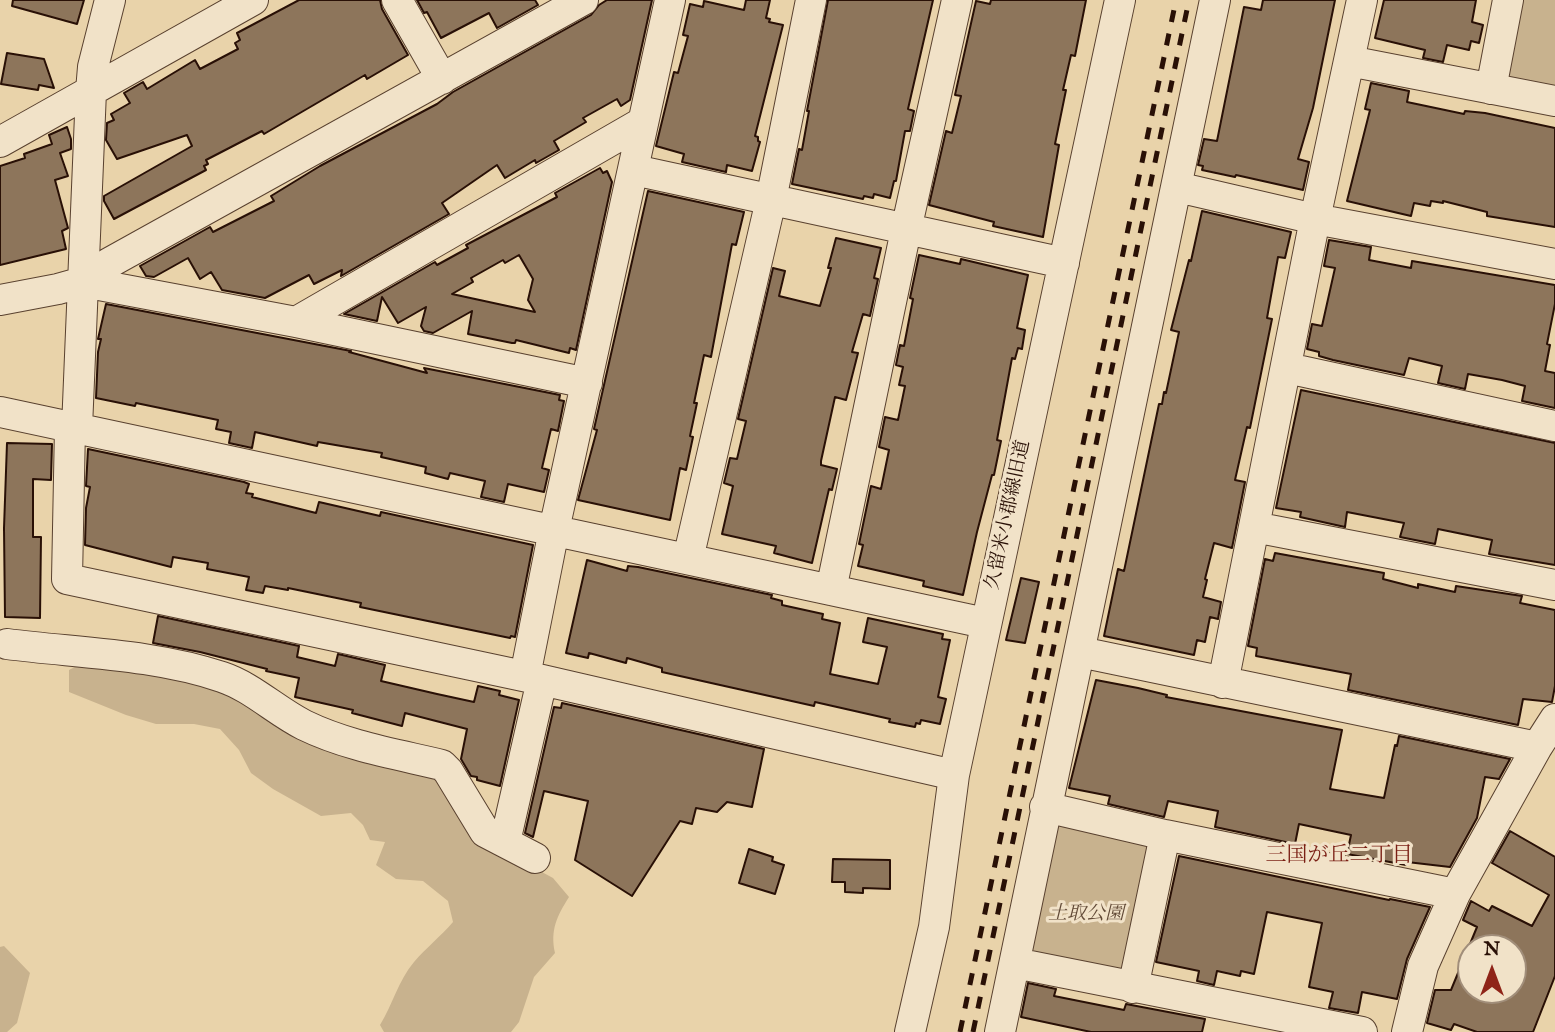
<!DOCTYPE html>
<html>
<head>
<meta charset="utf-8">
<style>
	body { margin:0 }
	#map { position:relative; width:1555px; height:1032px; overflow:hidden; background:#e9d3aa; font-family:"IM FELL English",serif }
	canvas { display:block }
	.north { position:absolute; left:1457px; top:934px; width:70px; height:70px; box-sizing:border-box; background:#f1e2c8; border:2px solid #a18e7a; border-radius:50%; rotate:0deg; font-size:19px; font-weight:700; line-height:28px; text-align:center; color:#291006 }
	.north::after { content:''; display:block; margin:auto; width:24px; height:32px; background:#8f2418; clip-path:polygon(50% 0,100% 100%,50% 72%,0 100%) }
</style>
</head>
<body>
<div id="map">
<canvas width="1555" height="1032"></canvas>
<div class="north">N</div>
</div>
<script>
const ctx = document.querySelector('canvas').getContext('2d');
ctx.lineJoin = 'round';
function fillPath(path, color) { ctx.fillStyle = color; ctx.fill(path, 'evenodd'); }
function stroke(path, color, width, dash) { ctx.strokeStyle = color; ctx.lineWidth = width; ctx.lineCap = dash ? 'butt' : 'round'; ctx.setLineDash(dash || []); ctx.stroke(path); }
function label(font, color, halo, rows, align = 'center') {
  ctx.font = font + ' "IM FELL English","Noto Serif JP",serif'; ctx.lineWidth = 6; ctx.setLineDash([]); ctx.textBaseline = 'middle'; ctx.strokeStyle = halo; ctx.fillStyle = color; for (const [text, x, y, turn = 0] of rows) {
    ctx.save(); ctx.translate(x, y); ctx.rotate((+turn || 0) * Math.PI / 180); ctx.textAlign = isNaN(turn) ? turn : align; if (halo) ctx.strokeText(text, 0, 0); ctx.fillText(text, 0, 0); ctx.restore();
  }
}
fillPath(new Path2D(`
	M1517,0H1555V90L1510,81L1503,71Z
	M88,660L163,670L432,772L523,862L553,878L569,897C557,916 550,930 555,953L534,977L519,1022L511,1032H384L380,1025C393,1004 398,981 414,962C426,948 441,936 453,922L448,901L423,881L396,879L376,865L385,842L370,840L363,825L351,813L321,816L273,789L251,773L239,750L220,729L194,724H156L126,715L69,692V670Z
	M1062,823L1154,842L1127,976L1033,960L1025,947L1051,828Z
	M4,946L30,973L17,1023L7,1032H0V947Z`), '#c8b28e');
const building = new Path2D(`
	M13,0H84L77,24L12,6Z
	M299,0H380L382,9L408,55L367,79L365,75L264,134L262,131L206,160L208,164L204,166L206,170L114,219L104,201V196L192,146L187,135L117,159L106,140L107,123L114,120L111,114L130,103L124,93L143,82L147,89L195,60L200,69L238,49L235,43L240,40L237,33Z
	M417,0H535L538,5L497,28L489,13L441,38L427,12L424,13Z
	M607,0H652L630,100L621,106L617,99L583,118L586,122L554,141L559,150L536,163L535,160L505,178L497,165L442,203L449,214L341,276L342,270L314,284L309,275L265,298L222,290L211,272L200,279L188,258L154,277L146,276L140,266L210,227L213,232L274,201L271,196L320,166L437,104L453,92L591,15L599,5Z
	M746,0H770L766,18L770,19L769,22L783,25L755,136L758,137V141L760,142L752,171L727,165L726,172L682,162L684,154L656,146L674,72L678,73L688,36L683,35L690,4L703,7L704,1L744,10Z
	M828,0H933L908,109L914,111L910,131H905L896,181H894L890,198L874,194L873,198L864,196L863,199L792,184L799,149L802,150L809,111H807Z
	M991,0H1086L1075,56L1071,55L1063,90H1066L1055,144L1059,145L1043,237L993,226L994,222L929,205L946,131L952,133L961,96L955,95L976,1L990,4Z
	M1263,0H1335L1313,108L1298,159L1309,162L1303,190L1236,175L1235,177L1202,170L1203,166L1198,165L1204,139L1217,141L1244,7L1261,10Z
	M1384,0H1476L1472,22L1483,25L1479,43L1471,41L1469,50L1447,45L1443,62L1423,58L1425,50L1375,38Z
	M7,53L44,59L54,88L39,85L38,90L1,84Z
	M1371,83L1409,91L1407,102L1464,114L1465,111L1485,113L1555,128V227L1487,216V212L1443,201V203L1431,201L1430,206L1414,203L1411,216L1347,201L1370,110L1365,109Z
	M67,127L71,139V149L60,153L68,176L55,180L68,228L62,231L66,249L0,265V166L25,158L24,154L52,144L49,135Z
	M600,168L603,173L607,171L612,182L576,350L570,348L569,353L516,340L515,343H512L468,334L472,311L433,333L424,331L421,326L426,307L398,323L382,297L377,321L344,314L435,262L437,265L468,248L466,245L557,197L555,193ZM519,255L533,279L528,300L535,312L452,294L473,282L471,278L503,260L505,263Z
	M648,191L744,212L736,245L732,244L711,357L704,355L694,403H697L690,436L693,437L686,470L680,468L670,520L578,500L597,430L594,429Z
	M1202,211L1291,232L1285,258L1278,257L1267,318L1272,319L1250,428L1247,427L1235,480L1245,482L1232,548L1214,543L1205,579L1207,580L1203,597L1221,602L1218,619L1210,617L1205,642L1197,640L1194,655L1104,636L1118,569L1124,571L1159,404H1162L1164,392L1166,393L1179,332L1171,330L1189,260L1191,261Z
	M836,238L881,248L874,278L878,279L870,316L863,314L852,352L858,353L846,400L835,397L821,461V465L837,469L832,490L829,489L812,563L774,553L776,546L722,534L733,486L724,483L730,458L737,459L746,421L738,419L773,268L785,271L779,296L820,306L831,268H828Z
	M1329,240L1371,247L1369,260L1411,268L1412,261L1555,285V304L1547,344L1550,345L1545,371L1555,373V408L1522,401L1525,386L1502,380L1468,374L1465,389L1438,383L1442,366L1409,358L1404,375L1333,360L1319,356V352L1307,349L1312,324L1322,326L1335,268L1324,266Z
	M919,255L960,264L961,259L1028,275L1017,328L1025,330L1022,349L1018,348L1015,359L1012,358L997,440L1001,441L994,475H992L977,532L963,595L923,586L924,581L858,566L863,545L859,544L871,486L881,489L889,450L879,447L885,417L898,420L905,386L899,385L903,367L896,365L900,345L904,346L913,299L910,298Z
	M106,304L351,351L349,352L427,373L424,368L560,395L559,400L564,401L558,431L551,429L542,468L549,470L544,492L508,484L504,502L481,497L485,481L450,473L448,479L425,473L426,467L381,457L382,453L318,442L317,446L255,432L252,448L229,443L231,432L216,429L218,420L136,403L135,406L96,398L98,352L101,339H98Z
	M1301,390L1555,443V565L1489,554L1492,540L1438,529L1435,544L1400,537L1404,523L1347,512L1345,527L1300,517L1301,512L1276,508Z
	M7,443L52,444L51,480L33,479V537H41L40,618L5,617L4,528Z
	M88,449L244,482L249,484L246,493L253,494L252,497L316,513L319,502L380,516L381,512L533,545L515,637L511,636L510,638L360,607L361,603L288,588V590L265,586L263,593L246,590L249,577L207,569L208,563L173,557L171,567L85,545L86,508L90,487L86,486Z
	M1275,553L1384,573L1383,579L1418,588V584L1455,592L1456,586L1522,596L1520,603L1555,610V686L1552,702L1523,699L1518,725L1348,690L1351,674L1256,656L1257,648L1248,646L1265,559L1273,561Z
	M587,560L627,571L628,566L638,567L772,595L771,598L782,601V605L823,614L822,619L840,623L830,674L878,684L887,647L863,642L868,618L943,634L942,639L950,640L938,697L946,699L940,724L921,720L920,724L916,723L915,727L889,722L890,719L815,702L814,706L662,672V668L627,658L626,663L589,653L588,658L566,653Z
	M1021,578L1039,582L1025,643L1006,640Z
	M158,616L299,646L297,657L335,666L338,654L385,665L381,681L437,694L474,702L478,686L500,691L499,695L519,700L500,786L477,780V777L471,776L461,759L467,729L405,713L402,726L352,713L353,710L295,697L299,678L266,671L267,669L200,652L153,643Z
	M1096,680L1138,688L1167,695L1166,697L1342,730L1330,789L1384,798L1395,745L1397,746L1399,736L1510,759L1499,779L1485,777L1477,818L1450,867L1407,862L1406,865L1347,854L1351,835L1299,824L1295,844L1215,827L1218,811L1168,801L1164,817L1108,804L1110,796L1069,788Z
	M562,703L764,749L752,807L727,802L717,812L696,808L692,824L680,821L632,896L575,860L588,801L544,791L533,837L525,833L554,707L561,708Z
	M1510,831L1555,857V976L1533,1032H1477L1454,1024L1451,1030L1427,1023L1435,990H1451L1477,927L1463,920L1471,901L1489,911L1492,906L1532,926L1549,895L1492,863ZM1471,948H1513V990H1471Z
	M749,849L773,857L772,861L784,865L775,894L739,883Z
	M1179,856L1389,900L1390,899L1430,907L1407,959L1397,999L1362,992L1358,1013L1329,1008L1333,992L1309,987L1322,923L1267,912L1254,974L1241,971L1240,976L1217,971L1214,985L1197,981L1199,971L1156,962Z
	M833,859L890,860V889L863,888V893L845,892V882H832Z
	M1028,983L1056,989L1054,996L1124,1010L1126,1004L1205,1019L1202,1032H1091L1021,1017Z`);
fillPath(building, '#8d755b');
stroke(building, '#291006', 2);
const minor = new Path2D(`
	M397,0L442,79
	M1349,61L1555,101
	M1491,89L1508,0
	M0,142L253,0
	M634,170L1064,263
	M1177,187L1315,219L1555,264
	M83,282L296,322L587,383
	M0,300L58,289L83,282L109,263L583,0
	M296,322L643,122
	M1287,368L1555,426
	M0,412L985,623
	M70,427L67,579L542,680L954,775
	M77,428L91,91L93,67L110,0
	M1254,527L1555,585
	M688,559L771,200L811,0
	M831,590L906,230L957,0
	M7,644C77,653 154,654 222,677C252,687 276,711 304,725C347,746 396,754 442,765L448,771L485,832L535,858
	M1080,652L1537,747
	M525,676L554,530L670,0
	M1223,683L1315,219L1362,0
	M1045,807L1165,835L1455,894L1423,966L1407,1032
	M505,842L542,680
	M1455,894L1537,747L1555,719
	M1015,963L1362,1032
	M1133,988L1165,835
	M910,1032L934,927L954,775L1120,0
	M1000,1032L1215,0`);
stroke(minor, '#59412f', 32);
stroke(minor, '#f1e2c8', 30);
stroke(new Path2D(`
	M960,1032L1176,0
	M973,1032L1189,0`), '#291006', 5, [12, 12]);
label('19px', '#291006', '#f1e2c8', [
	["久留米小郡線旧道",1009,515,-78]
]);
label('italic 19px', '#614936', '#f1e2c8', [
	["土取公園",1086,915]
]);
label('21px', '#7a1f14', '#f1e2c8', [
	["三国が丘二丁目",1339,857]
]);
</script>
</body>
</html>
